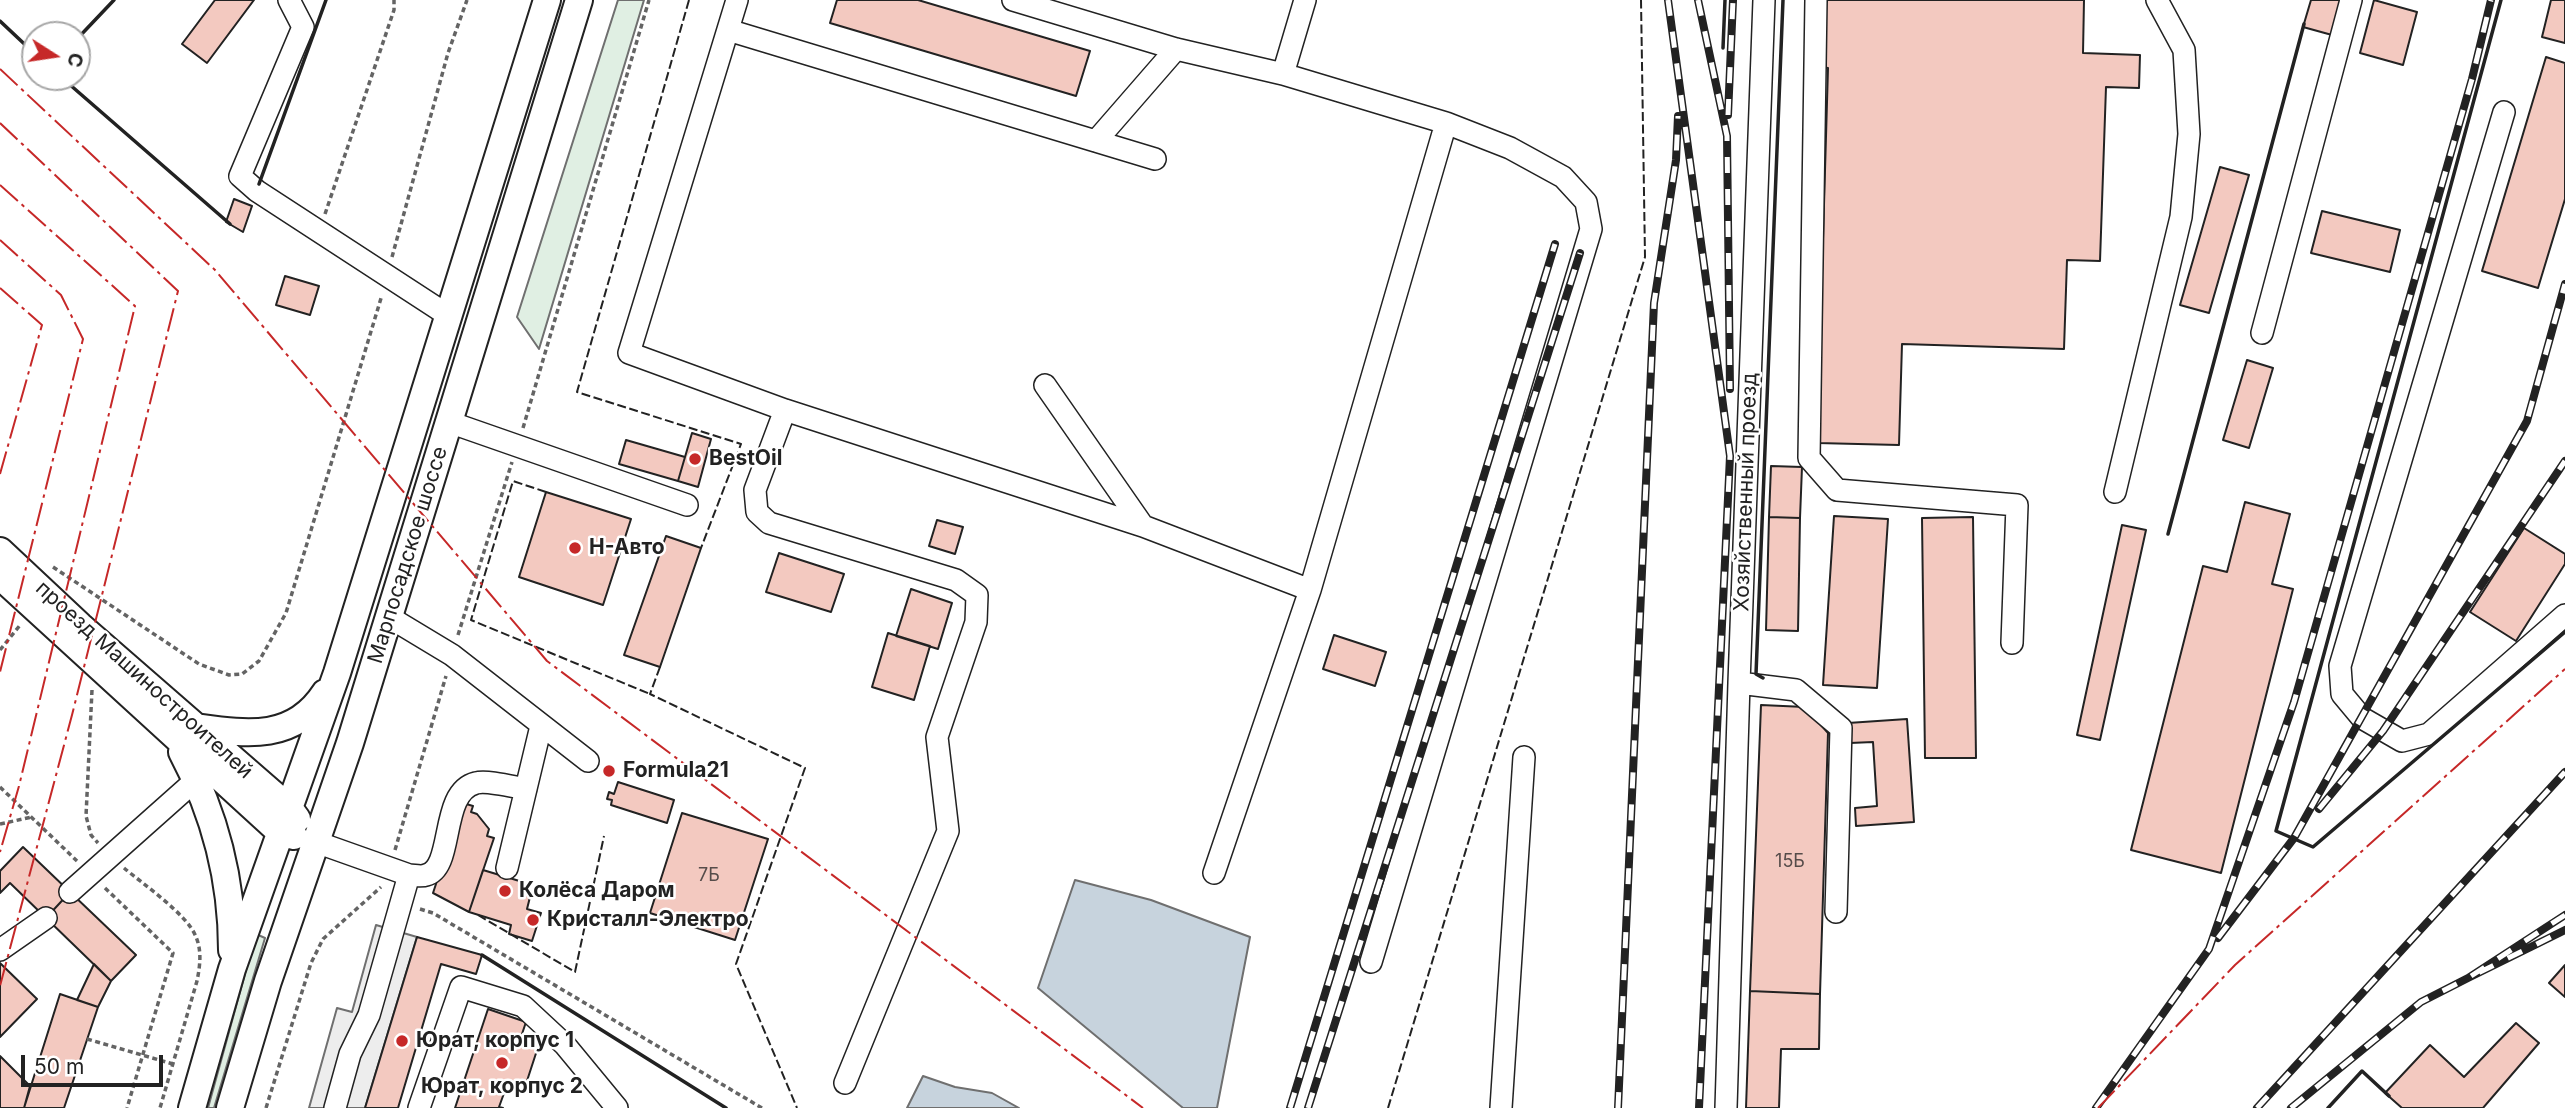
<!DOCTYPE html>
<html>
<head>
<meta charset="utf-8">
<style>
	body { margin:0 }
	#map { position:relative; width:2565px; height:1108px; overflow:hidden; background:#fff; font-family:Inter,sans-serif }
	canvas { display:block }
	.north { position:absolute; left:21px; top:21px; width:70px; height:70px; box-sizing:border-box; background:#fff; border:2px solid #a7a7a7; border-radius:50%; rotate:102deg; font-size:19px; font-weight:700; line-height:28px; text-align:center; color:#222 }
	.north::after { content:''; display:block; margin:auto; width:24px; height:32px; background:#c62828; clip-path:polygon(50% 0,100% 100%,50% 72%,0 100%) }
	.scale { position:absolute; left:21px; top:1055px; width:142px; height:32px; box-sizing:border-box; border:4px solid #222; border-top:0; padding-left:9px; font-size:21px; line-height:24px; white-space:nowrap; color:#222; -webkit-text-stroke:5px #fff; paint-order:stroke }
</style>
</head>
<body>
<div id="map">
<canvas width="2565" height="1108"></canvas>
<div class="north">С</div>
<div class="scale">50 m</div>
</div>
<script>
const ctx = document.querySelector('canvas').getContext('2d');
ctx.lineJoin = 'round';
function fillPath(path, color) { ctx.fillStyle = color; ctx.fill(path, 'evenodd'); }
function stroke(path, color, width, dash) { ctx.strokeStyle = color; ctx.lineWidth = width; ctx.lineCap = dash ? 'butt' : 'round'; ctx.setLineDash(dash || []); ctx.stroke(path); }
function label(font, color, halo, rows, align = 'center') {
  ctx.font = font + ' Inter,sans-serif'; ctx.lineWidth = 5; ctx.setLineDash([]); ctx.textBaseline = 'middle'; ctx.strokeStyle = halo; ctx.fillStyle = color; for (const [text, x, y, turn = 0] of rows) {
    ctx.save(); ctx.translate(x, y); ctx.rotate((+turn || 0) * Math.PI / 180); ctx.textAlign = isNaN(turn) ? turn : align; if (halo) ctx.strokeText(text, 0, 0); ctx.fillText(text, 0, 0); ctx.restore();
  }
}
const green = new Path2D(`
	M618,0H644L539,349L517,317Z
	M256,934L265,938L214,1108H208Z`);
fillPath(green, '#e0efe3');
stroke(green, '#6f6f6f', 2);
const parking = new Path2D(`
	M376,925L417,937L365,1108H309L337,1008L352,1012Z`);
fillPath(parking, '#ededed');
stroke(parking, '#6f6f6f', 2);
const water = new Path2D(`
	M1075,880L1151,900L1250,937L1217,1108H1183L1038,988Z
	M923,1076L955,1087L992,1093L1019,1108H907Z`);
fillPath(water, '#c7d3dd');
stroke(water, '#6f6f6f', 2);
const building = new Path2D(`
	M215,0H254L207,63L182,44Z
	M837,0H918L1090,51L1076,96L830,23Z
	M1823,0H2084L2083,53L2140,55L2139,88L2106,87L2100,261L2067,260L2064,349L1902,344L1899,445L1817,443L1828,68L1821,67Z
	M2311,0H2342L2332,35L2303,27Z
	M2374,0L2417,12L2403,65L2360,53Z
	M2551,0H2565V43L2542,37Z
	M2546,57L2565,63V199L2538,288L2482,271Z
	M2220,167L2249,175L2209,313L2180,305Z
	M234,199L252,206L243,232L226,222Z
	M2322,211L2400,230L2390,272L2311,253Z
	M285,276L319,286L310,315L276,305Z
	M2247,360L2273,368L2249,448L2223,440Z
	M692,433L711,439L698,487L678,481Z
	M626,440L685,457L678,481L619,464Z
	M1771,466L1802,467L1800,518L1769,517Z
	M546,492L631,519L603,605L519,577Z
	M2245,502L2290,514L2272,584L2293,589L2221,873L2131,850L2203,566L2227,572Z
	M1834,516L1888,519L1877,688L1823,685Z
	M1769,517L1800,518L1798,631L1766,630Z
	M1973,517L1976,758H1925L1922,518Z
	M937,520L963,527L955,554L929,546Z
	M2122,525L2146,530L2100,740L2077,735Z
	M2524,528L2565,554V564L2516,641L2470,612Z
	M666,536L701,548L660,667L624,655Z
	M779,553L844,574L831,612L766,592Z
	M911,589L952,603L938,649L896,636Z
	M888,633L930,646L914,700L872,687Z
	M1334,635L1386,652L1375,686L1323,669Z
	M1761,705L1805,707L1828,733L1820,994L1750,991Z
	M1907,719L1914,822L1856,826L1855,808L1877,806L1873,742L1850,743L1848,723Z
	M618,782L674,800L667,823L611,805L612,800L607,799L609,792L614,794Z
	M463,803L473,806L471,812L477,814L489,829L487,836L494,838L469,912L433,893Z
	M682,813L768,839L735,940L650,913Z
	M23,847L70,892L46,918L10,883L0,893V871Z
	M483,870L526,883L523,891L531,893L527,909L541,913L532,941L509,934L511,925L469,912Z
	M70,892L136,955L111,981L46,918Z
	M417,937L482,955L476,974L441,964L398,1108H365Z
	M0,963L37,999L0,1037Z
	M94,964L111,981L98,1007L77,1000Z
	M2565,965V997L2549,983Z
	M1750,991L1820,994L1819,1049H1781L1779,1108H1746Z
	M60,994L98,1007L64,1108H24Z
	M488,1009L526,1022L522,1034L540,1041L524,1090L507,1085L499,1107L503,1108H455Z
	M2516,1023L2539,1043L2483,1108H2402L2385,1093L2430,1045L2464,1077Z
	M0,1056L30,1086L24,1108H0Z`);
fillPath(building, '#f3c9c0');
stroke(building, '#222', 2);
const minor = new Path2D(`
	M289,0L303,27L240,176L257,191L449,316
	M737,0L629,353L785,410L1143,526L1310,590
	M1013,0L1176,49L1283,74L1446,123L1510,148L1563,177L1586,202L1591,229L1371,962
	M1764,0L1739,683L1796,690L1841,728L1836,912
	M1816,0L1809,458L1837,490L2017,505L2012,643
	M728,30L1155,159
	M1283,74L1305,0
	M2504,112L2340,666L2342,694L2362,718L2402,741L2429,734L2565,615
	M1096,141L1176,49
	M2262,333L2351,0
	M1045,385L1143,526
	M785,410L755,490L757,512L769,523L956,580L977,595L976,622L937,737L948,831L845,1083
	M449,422L687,505
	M2115,492L2181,217L2189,134L2184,50L2157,0
	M389,617L452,655L588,761
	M316,842L409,875L369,1015L350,1054L335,1108
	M507,868L541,726
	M1214,873L1310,590L1446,123
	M409,875C414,875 421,877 426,875C455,868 439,792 476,783C487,780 514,787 526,789
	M70,892L197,779
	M0,950L46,918
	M419,1108L461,987L523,1006L565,1045L617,1108
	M1501,1108L1524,757
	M1726,1108L1739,683`);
const major = new Path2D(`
	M0,551L80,626L289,808L297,819
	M0,576L280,832L294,836
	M195,727C246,734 293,742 325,693
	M182,752C215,814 232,879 232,950
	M192,1108L232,969L337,673L547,0
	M230,1108L268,981L350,743L579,0`);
stroke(minor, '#222', 24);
stroke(major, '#222', 30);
stroke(new Path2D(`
	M325,214L394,10V0
	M392,257L448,53L467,0
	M523,428L649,0
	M53,567L199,664L229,675L242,674L259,661L286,613L382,295
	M458,635L512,462
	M0,650L21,624
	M92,690L86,816L91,835L98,843
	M0,787L77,861
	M0,824L32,817
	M395,850L446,676
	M124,868C143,884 188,915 196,937C202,951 200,966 197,981L160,1108
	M105,888L173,953L127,1108
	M420,909L433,913L762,1108
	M87,1039L173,1064
	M266,1108L311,963L323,939L381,887`), '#646464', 3.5, [5, 3.5]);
stroke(minor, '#fff', 21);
stroke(major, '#fff', 26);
const rail = new Path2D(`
	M1668,0L1730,456L1699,1108
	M1698,0L1727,136L1730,389
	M1728,115L1733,0
	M2319,809L2383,731L2565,461
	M2565,915L2468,978L2565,930
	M2218,938L2294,838L2527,421L2565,284
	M1290,1108L1555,244
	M1308,1108L1580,253
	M1618,1108L1654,303L1676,160L1678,116
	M2096,1108L2209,949L2294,702L2472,79L2491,0
	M2257,1108L2565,772
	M2291,1108L2421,1002L2468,978`);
stroke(rail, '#222', 8);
stroke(rail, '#fff', 5, [16]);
stroke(new Path2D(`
	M689,0L577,392L741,444L701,548
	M546,492L513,481L471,620L650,694
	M660,667L650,694L805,768L736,964L797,1108
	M478,915L575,972L604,836
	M1388,1108L1645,257L1641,0`), '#222', 2, [9, 3.5]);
stroke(new Path2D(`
	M2501,0L2276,831L2313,847L2565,632
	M0,21L35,54
	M77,39L114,0
	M1723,48L1725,0
	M61,77L230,224
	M259,184L326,0
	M2168,534L2304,24
	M1763,678L1756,674L1783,0
	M482,955L726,1108
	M2328,1108L2362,1071L2389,1096`), '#222', 3.5);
stroke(new Path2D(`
	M0,69L215,270L547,661L1143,1108
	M0,123L178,291L72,715L0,986
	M0,185L135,306L19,786L0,852
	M0,240L61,295L83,339L0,672
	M0,288L42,325L0,474
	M2098,1108L2235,965L2565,669`), '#c62828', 2, [24, 5, 3.5, 5]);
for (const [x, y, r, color] of [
	[695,459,7,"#c62828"],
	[575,548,7,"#c62828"],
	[609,771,7,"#c62828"],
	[505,891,7,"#c62828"],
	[533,920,7,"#c62828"],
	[402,1041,7,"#c62828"],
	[502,1063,7,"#c62828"]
]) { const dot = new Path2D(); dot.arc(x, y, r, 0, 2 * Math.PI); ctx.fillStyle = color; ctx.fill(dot); stroke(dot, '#fff', 2.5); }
label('18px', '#564c4a', null, [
	["15Б",1790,862],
	["7Б",709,876]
]);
label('bold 21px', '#222', '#fff', [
	["BestOil",709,459],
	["Н-Авто",589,548],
	["Formula21",623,771],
	["Колёса Даром",519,891],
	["Кристалл-Электро",547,920],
	["Юрат, корпус 1",416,1041],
	["Юрат, корпус 2",502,1087,"center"]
], 'left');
label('21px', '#222', '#fff', [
	["Хозяйственный проезд",1746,492,-88],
	["Марпосадское шоссе",408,555,-73],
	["проезд Машиностроителей",144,680,42]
]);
</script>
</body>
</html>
